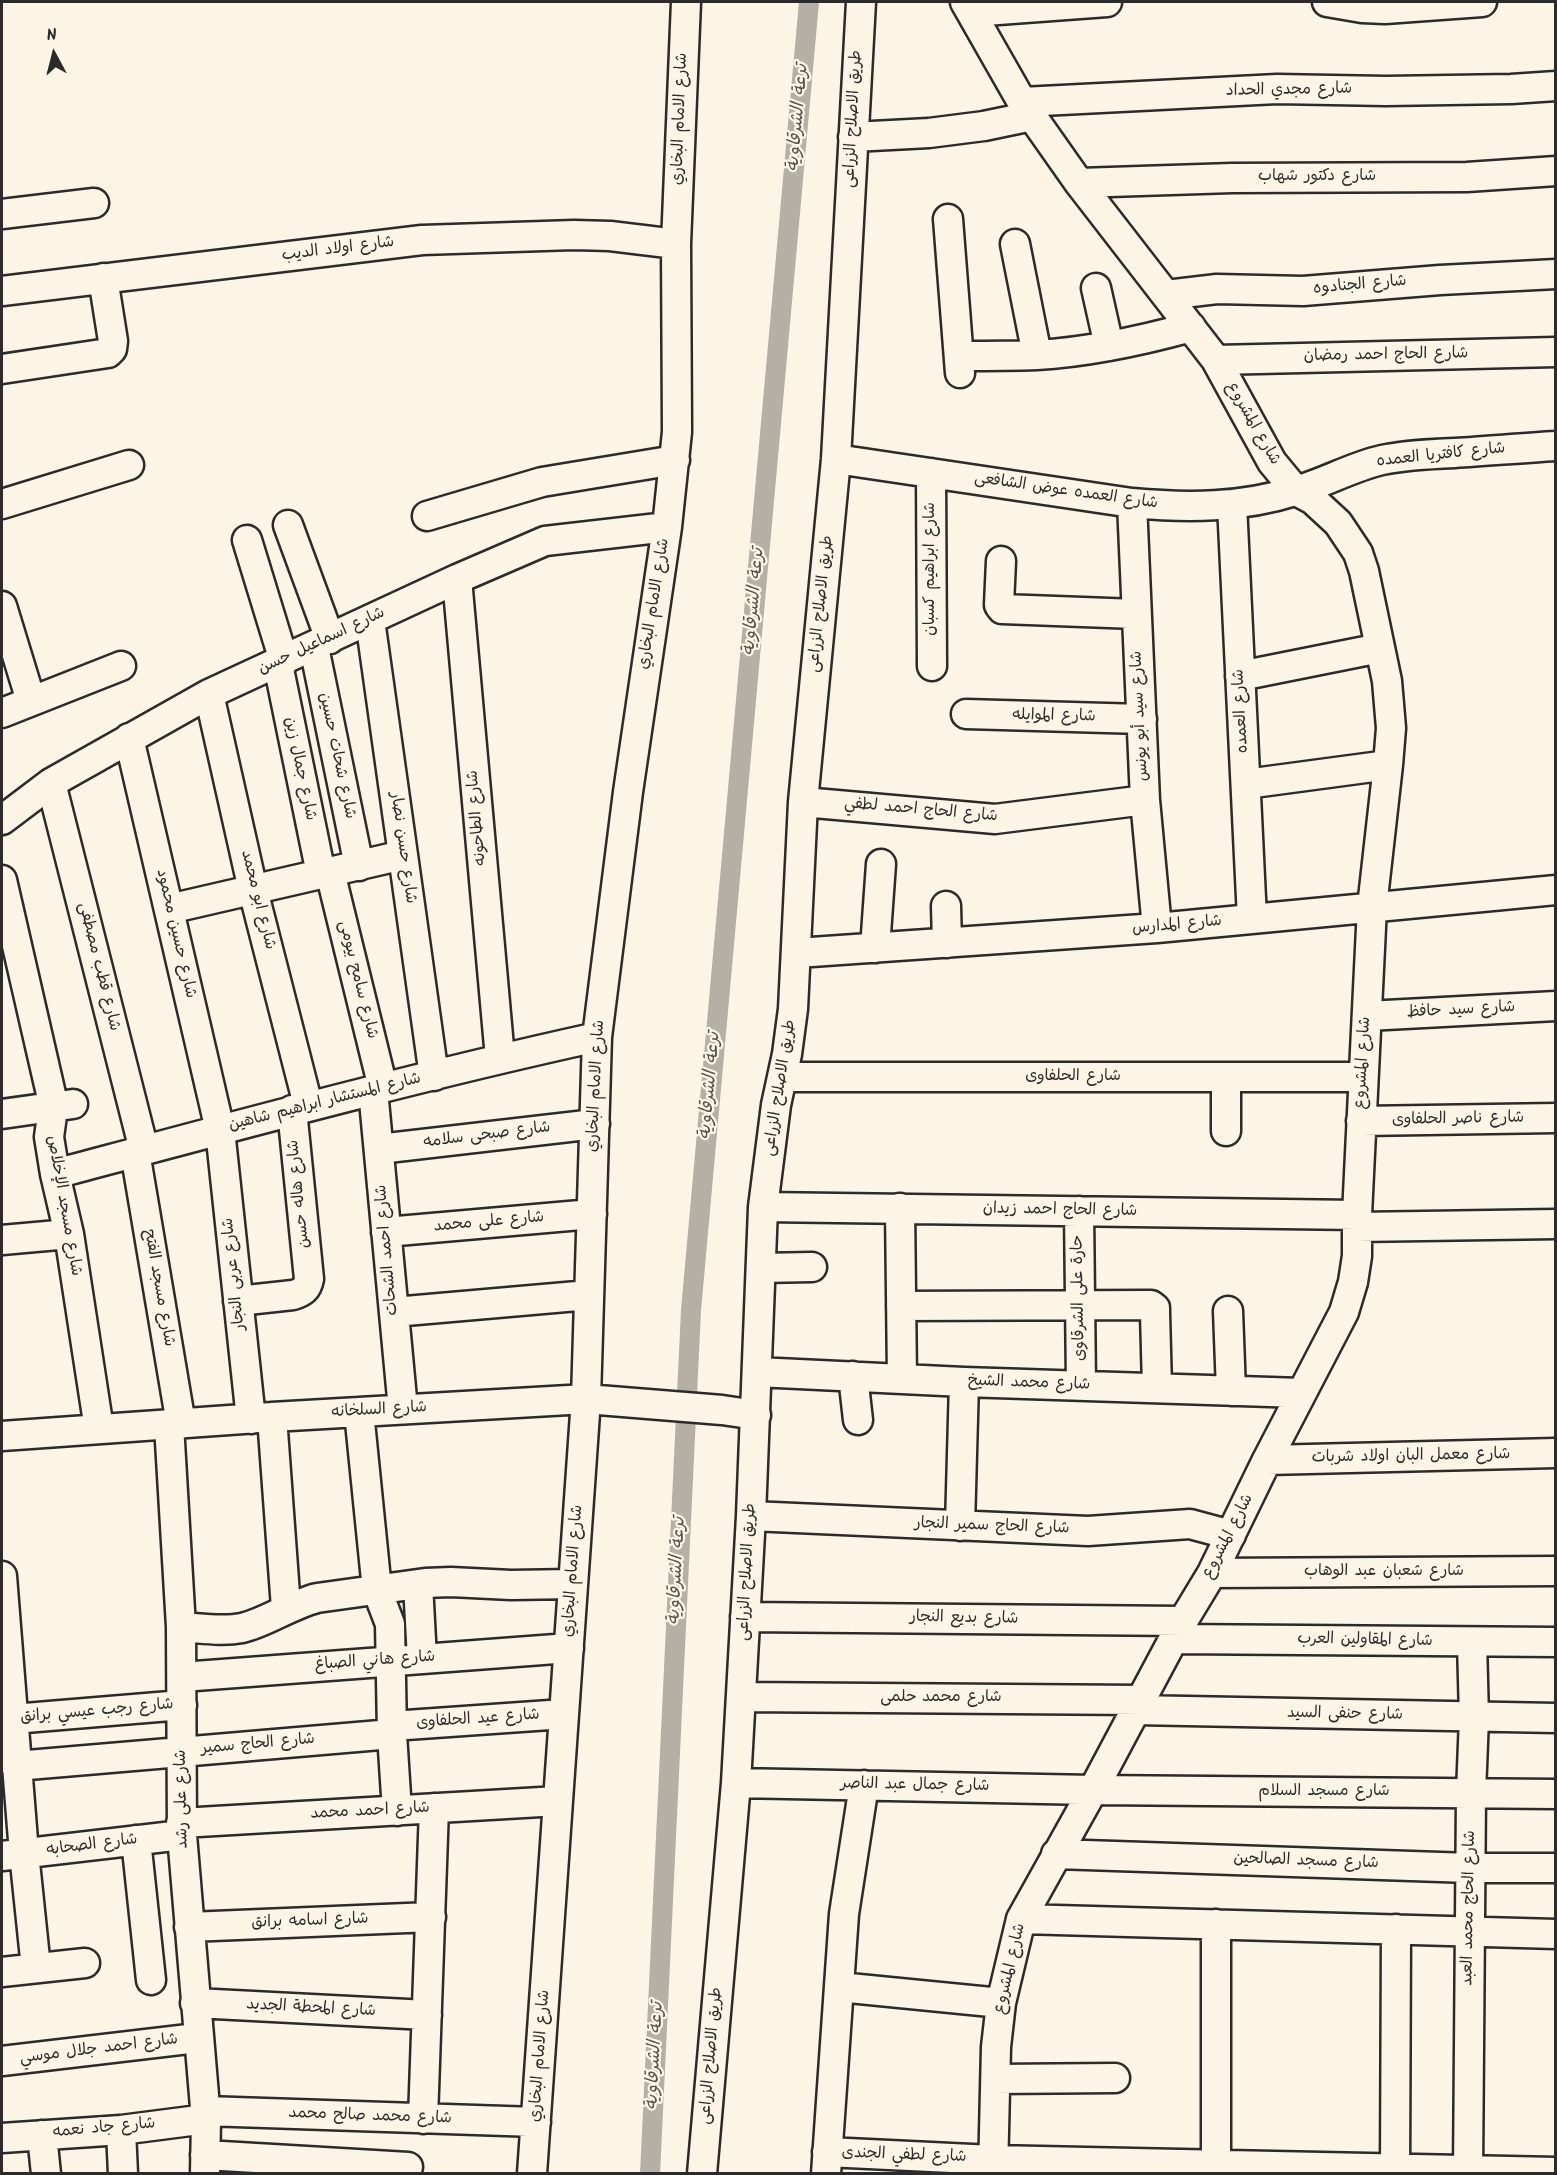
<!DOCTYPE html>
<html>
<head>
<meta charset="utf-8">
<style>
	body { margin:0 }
	#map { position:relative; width:1557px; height:2175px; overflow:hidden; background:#fcf5e5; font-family:Kalam,sans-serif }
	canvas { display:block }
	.frame { position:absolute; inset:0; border:3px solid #2b2b2b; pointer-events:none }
	.north { position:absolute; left:24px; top:24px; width:60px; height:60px; -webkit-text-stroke:4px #fcf5e5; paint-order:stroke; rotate:353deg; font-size:16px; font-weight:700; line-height:24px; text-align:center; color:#2b2b2b }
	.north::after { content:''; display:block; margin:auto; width:21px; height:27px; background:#2b2b2b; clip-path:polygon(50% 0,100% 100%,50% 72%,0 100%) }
</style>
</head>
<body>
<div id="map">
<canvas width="1557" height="2175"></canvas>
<div class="frame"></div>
<div class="north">N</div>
</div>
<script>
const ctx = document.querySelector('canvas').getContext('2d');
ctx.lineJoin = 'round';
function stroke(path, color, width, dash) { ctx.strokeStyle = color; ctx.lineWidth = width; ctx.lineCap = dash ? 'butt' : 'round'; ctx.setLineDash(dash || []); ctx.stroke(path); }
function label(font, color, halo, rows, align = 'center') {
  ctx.font = font + ' Kalam,"Playpen Sans Arabic",sans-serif'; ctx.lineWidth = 4.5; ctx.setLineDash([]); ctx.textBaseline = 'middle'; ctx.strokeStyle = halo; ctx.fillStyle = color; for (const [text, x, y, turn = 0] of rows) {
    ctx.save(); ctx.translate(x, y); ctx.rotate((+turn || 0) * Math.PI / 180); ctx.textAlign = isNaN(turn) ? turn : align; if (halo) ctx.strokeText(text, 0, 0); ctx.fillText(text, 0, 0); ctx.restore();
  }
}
stroke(new Path2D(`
	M650,2174L691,1310L809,2`), '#b4b0a5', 20);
const minor = new Path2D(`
	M965,2L1022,102L1079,183L1216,360L1272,462L1296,491L1313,500L1338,523L1358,553L1364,571L1387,681L1391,728L1388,765L1372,907L1357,1215V1256L1353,1282L1344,1312L1267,1460L1212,1573L1183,1621L1093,1790L1021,1919L1001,2003L996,2047L993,2174
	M1327,2L1362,8L1385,9L1482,2
	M971,12L1107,2
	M1022,102L1277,89L1386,91L1511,89L1556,86
	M853,137L929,133L984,126L1032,116
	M1079,183L1232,178L1467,177L1556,171
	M2,214L94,203
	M948,219L960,373
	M1015,244L1037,355
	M1096,288L1109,346
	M2,291L422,240L574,235L610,236L676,244
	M1166,295L1217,289L1303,291L1440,280L1556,274
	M959,356C985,356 1011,356 1037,355C1089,352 1140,341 1191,327
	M1216,360L1556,352
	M2,369L108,353L112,349L113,341L103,278
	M836,459L1132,503C1187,508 1242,508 1295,491C1325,483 1351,467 1382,460C1406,455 1430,454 1455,453C1488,451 1522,448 1556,446
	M931,473L932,666
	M1132,503L1145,800L1157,928
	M2,504L129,465
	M1232,504L1252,919
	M427,516L542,482L675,460
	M288,525L330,639
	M247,540L284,661
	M1001,561L999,605L1002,609L1136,614
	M457,579L500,1058
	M2,606L31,701
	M370,620L434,1076
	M314,647L359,866
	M278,664L321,874
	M1240,676L1380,648
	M209,694L253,890L308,1105
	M2,713L121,666
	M966,714L1142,719
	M129,738L220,1130L251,1419
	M51,783L144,1150
	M1246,784L1388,765
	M803,802L995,819L1145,800
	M2,820L51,783L209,694L457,579L545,541L667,527
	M330,872L383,1088
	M2,880L51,1094L53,1108L49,1137L55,1174L69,1234L99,1429
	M946,906L947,943
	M169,909L403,855
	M875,948L881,864
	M797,953L1157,928L1556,890
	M1367,1016L1556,1006
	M782,1077H1363
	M1226,1077V1131
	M373,1090L403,1409
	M2,1114L73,1104
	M1361,1121L1556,1118
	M379,1149L595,1124
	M135,1152L181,1424
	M55,1174C235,1126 415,1077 597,1037
	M763,1207L1357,1215
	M900,1208L902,1379
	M1079,1211L1081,1385
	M1357,1227L1556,1224
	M386,1232L592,1214
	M2,1240L69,1234
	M761,1268L812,1267
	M238,1301L293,1295C303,1292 307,1289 309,1279L292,1110
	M901,1306L1151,1305L1155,1308V1313L1157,1388
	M1228,1311L1231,1391
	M394,1312L589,1295
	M757,1372L964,1382L1301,1393
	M853,1376L858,1420
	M359,1412L377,1590L390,1624L392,1734L397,1811
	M272,1417L286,1608
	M169,1425L181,1627L182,1835L206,2119L205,2174
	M2,1436L272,1417L586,1399L722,1410L756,1415
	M1267,1460L1556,1453
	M751,1516L1088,1531L1190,1524L1231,1535
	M960,1526L964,1382
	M1212,1573L1556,1571
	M2,1576L24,1853L36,1968
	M418,1584L422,1659
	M745,1617L1183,1621
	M181,1627C200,1628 222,1632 242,1628C265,1623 290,1605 317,1598L425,1583L451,1582L511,1585L573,1584
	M1174,1639L1556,1642
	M182,1677L569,1648
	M741,1697L1140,1700
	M1134,1710L1556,1718
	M13,1719L182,1705
	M392,1726L564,1714
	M16,1766L392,1734
	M736,1783L1093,1790L1556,1794
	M181,1823L558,1801
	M136,1840L151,1980
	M1056,1854L1470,1868H1556
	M2,1856L182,1835
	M1021,1919L1556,1934
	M189,1927L431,1917
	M2,1972L85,1963
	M839,1987L1001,2003
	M195,2003L427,2015
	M2,2061L197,2038
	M996,2079L1115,2078
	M205,2111L536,2122
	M423,2119L434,1808
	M121,2130L123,2174
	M42,2135L46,2174
	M2,2138L121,2130L206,2119
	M827,2152L993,2160L1556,2172
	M205,2155L408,2167
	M1216,2164V1924
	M532,2174L586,1399L597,1037L628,792L667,527L677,432L676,244L686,2
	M702,2174L736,1783L751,1516L763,1207L776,1105L787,1054L793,1009L803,802L836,459L861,2
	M826,2174L844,1914L864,1785
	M1395,2174L1396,1929
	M1468,2174L1471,1793L1474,1718L1472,1642`);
stroke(minor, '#2b2b2b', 33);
stroke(minor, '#fcf5e5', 28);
label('16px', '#2b2b2b', '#fcf5e5', [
	["شارع مجدي الحداد",1289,91,-1],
	["شارع الامام البخاري",681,119,-88],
	["طريق الاصلاح الزراعى",854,119,-87],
	["شارع دكتور شهاب",1317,177],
	["شارع اولاد الديب",338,250,-7],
	["شارع الجنادوه",1360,286,-5],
	["شارع الحاج احمد رمضان",1386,356,-1],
	["شارع المشروع",1252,424,60],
	["شارع كافتريا العمده",1441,456,-6],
	["شارع العمده عوض الشافعى",1066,492,8],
	["شارع ابراهيم كسبان",931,569,-90],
	["شارع الامام البخاري",655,604,-81],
	["طريق الاصلاح الزراعى",822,604,-84],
	["شارع اسماعيل حسن",322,642,-25],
	["شارع العمده",1242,711,-93],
	["شارع سيد أبو يونس",1141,716,-93],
	["شارع الموايله",1054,717,1],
	["شارع شحات حسين",336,756,78],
	["شارع جمال زين",299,769,78],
	["شارع الحاج احمد لطفي",921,811,5],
	["شارع الطاحونه",478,818,-95],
	["شارع حسن نصار",402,848,82],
	["شارع ابو محمد",257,900,76],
	["شارع المدارس",1177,926,-5],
	["شارع حسين محمود",175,934,77],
	["شارع قطب مصطفى",98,967,76],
	["شارع سامح بيومى",357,980,76],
	["شارع سيد حافظ",1461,1011,-3],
	["شارع المشروع",1364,1063,-87],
	["شارع الحلفاوى",1073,1077],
	["شارع الامام البخاري",597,1086,-87],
	["طريق الاصلاح الزراعى",781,1088,-81],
	["شارع المستشار ابراهيم شاهين",325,1103,-14],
	["شارع ناصر الحلفاوى",1458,1120,-1],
	["شارع صبحى سلامه",487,1136,-7],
	["شارع هاله حسن",300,1194,-96],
	["شارع مسجد الإخلاص",63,1206,80],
	["شارع الحاج احمد زيدان",1060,1211,1],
	["شارع على محمد",489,1223,-5],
	["شارع احمد الشحات",388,1250,-95],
	["شارع عربى النجار",235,1274,-96],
	["شارع مسجد الفتح",158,1288,80],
	["حارة على الشرقاوى",1080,1298,-91],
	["شارع محمد الشيخ",1029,1384,2],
	["شارع السلخانه",379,1411,-3],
	["شارع معمل البان اولاد شربات",1411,1457,-1],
	["شارع الحاج سمير النجار",992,1527,2],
	["شارع المشروع",1229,1537,-63],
	["شارع الامام البخاري",574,1571,-86],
	["طريق الاصلاح الزراعى",748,1572,-87],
	["شارع شعبان عبد الوهاب",1384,1572],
	["شارع بديع النجار",964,1619,1],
	["شارع المقاولين العرب",1365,1641,1],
	["شارع هاني الصباغ",375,1662,-4],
	["شارع محمد حلمى",941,1698],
	["شارع رجب عيسي برانق",97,1712,-5],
	["شارع حنفى السيد",1345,1715,1],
	["شارع عيد الحلفاوى",478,1720,-4],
	["شارع الحاج سمير",258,1745,-5],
	["شارع جمال عبد الناصر",915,1786,1],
	["شارع مسجد السلام",1324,1792],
	["شارع على رشد",183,1799,-91],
	["شارع احمد محمد",370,1812,-3],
	["شارع الصحابه",92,1846,-7],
	["شارع مسجد الصالحين",1306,1862,2],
	["شارع الحاج محمد العبد",1470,1908,-89],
	["شارع اسامه برانق",310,1922,-2],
	["شارع المشروع",1011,1969,-77],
	["شارع المحطة الجديد",311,2009,3],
	["شارع احمد جلال موسي",99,2050,-7],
	["شارع الامام البخاري",541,2056,-86],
	["طريق الاصلاح الزراعى",712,2056,-85],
	["شارع محمد صالح محمد",370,2117,2],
	["شارع جاد نعمه",104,2129,-5],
	["شارع لطفي الجندى",904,2156,2]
]);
label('italic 18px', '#545350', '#fcf5e5', [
	["ترعة الشرقاوية",799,118,-85],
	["ترعة الشرقاوية",755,602,-85],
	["ترعة الشرقاوية",711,1086,-85],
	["ترعة الشرقاوية",678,1571,-87],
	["ترعة الشرقاوية",656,2056,-87]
]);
</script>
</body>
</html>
